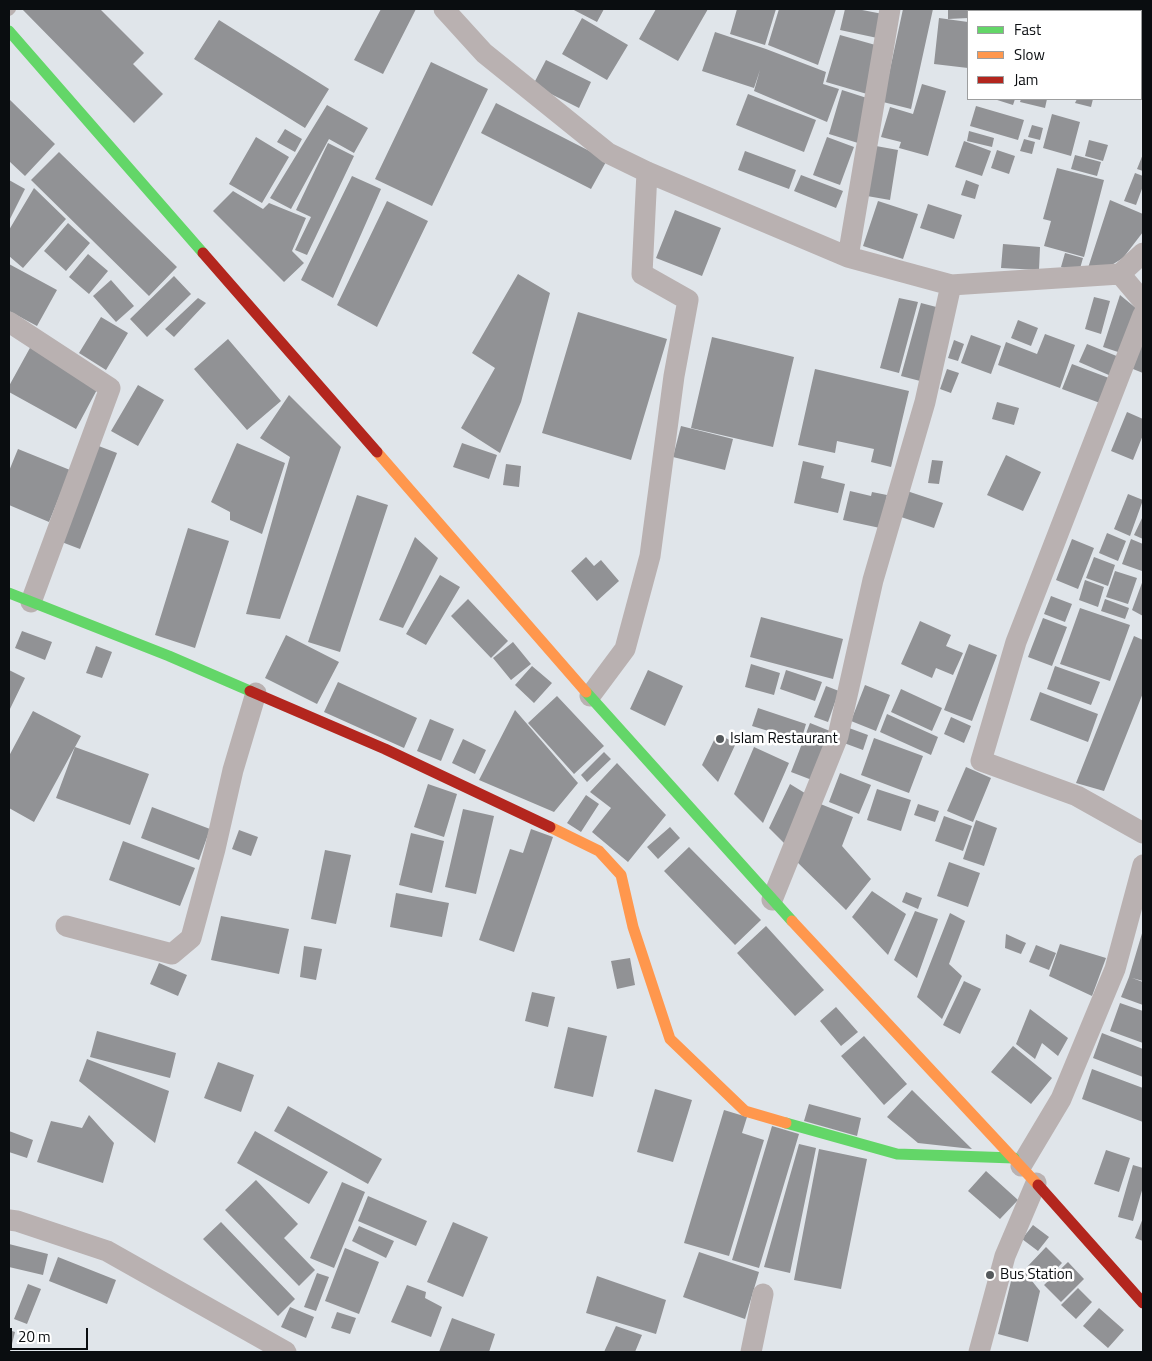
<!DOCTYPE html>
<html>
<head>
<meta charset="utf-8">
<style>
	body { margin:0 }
	#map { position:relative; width:1152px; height:1361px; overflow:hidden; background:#e0e5ea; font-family:"Titillium Web",sans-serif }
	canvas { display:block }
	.frame { position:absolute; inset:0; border:10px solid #0a0d10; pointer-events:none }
	.legend { position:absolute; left:967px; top:10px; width:175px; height:90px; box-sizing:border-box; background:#fff; border:1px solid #9d9e9f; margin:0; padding:6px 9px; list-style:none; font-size:15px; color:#0a0d10 }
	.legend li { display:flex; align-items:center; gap:10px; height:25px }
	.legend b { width:25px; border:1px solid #9d9e9f }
	.scale { position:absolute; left:10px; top:1328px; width:78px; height:22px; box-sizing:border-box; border:2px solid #0a0d10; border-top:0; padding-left:6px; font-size:15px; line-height:18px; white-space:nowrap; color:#0a0d10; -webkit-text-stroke:4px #fff; paint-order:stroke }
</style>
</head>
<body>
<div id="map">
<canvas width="1152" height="1361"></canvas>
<div class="frame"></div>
<ul class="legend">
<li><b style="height:6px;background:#63d668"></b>Fast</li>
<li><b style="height:6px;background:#ff974d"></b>Slow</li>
<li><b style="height:6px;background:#b3261e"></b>Jam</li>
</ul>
<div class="scale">20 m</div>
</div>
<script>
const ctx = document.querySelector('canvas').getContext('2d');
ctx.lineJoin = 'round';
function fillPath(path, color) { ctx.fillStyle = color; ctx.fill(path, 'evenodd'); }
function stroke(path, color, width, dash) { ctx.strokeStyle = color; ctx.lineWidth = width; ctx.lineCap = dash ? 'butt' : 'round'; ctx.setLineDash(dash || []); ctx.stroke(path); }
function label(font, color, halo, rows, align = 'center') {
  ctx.font = font + ' "Titillium Web",sans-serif'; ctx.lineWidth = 5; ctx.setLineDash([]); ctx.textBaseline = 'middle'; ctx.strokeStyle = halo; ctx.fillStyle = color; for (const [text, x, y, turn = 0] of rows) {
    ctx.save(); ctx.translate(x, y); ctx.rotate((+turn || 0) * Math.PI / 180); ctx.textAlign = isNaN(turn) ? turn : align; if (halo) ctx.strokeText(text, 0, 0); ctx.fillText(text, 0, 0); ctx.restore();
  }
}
fillPath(new Path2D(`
	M22,9H100L144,53L133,64L163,94L134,123Z
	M381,9H416L383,74L354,60Z
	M572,9H604L597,22Z
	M656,9H708L678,61L639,39Z
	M737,9H776L765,45L730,34Z
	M779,9H836L818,65L768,45Z
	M845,9H857L888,15L882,39L840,30Z
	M903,9H933L911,109L883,102Z
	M948,9H1021V11H968V18L948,19Z
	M1081,9H1095L1094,11H1081Z
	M582,18L628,45L607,80L562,54Z
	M939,18L968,22V68L934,64Z
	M219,20L329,89L305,128L194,59Z
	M715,32L766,49L826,72L823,84L839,89L827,122L754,91L760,70L754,88L702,71Z
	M840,35L879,46L867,94L826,82Z
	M1141,37H1143V92H1141Z
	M546,60L591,82L579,108L533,85Z
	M431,62L488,89L432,206L375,179Z
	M922,84L946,91L928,156L899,148L901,142L881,137L890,107L913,114Z
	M842,90L870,99L858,143L829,134Z
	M748,94L816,120L804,152L736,125Z
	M9,99L55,144L25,176L9,161Z
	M994,99H1015L1013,105Z
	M1021,99H1047L1045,108L1020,102Z
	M1077,99H1093L1091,107L1075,103Z
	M496,103L607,160L591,189L481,133Z
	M327,105L368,128L354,153L329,139L291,209L270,198Z
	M976,106L1024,120L1018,140L970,126Z
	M1052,114L1080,122L1071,156L1043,148Z
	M1032,125L1043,128L1040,140L1028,137Z
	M285,129L302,139L295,152L277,142Z
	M969,131L994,138L992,147L967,141Z
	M256,137L289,157L262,203L229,184Z
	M827,137L854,147L840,185L813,175Z
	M1024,139L1035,142L1032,154L1020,151Z
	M1089,140L1108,145L1103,161L1085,156Z
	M964,141L991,151L982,176L955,167Z
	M328,143L354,156L307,255L295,250L311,217L296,210Z
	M876,146L898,150L890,200L867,196Z
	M997,150L1015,156L1009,174L991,168Z
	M745,151L796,170L789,189L738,170Z
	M59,152L177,267L149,296L31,180Z
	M1143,154V171L1137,169Z
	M1075,155L1101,162L1097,176L1071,169Z
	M1057,168L1104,180L1084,257L1044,246L1051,221L1043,219Z
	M1135,173L1143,176V186L1136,205L1124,201Z
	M801,175L843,191L836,208L794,191Z
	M352,176L381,189L333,298L301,280Z
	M9,180L25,189L9,221Z
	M966,180L979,185L975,199L961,195Z
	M34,188L66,219L23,268L9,256V230Z
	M233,191L263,209L269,203L306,218L292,251L304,263L284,282L213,211Z
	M1110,200L1143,214V232L1123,258L1110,266L1088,268Z
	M387,201L428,221L377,327L337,305Z
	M878,201L918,214L903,259L863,246Z
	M928,204L962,215L954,239L920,228Z
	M675,210L721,228L702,276L656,258Z
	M68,223L90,243L66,271L44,251Z
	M1003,244L1040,247L1039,270L1001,268Z
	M1065,253L1083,258L1079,272L1061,267Z
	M88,254L108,271L89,294L69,277Z
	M9,264L57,290L37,326L9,311Z
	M518,274L550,293L521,402L500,453L461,428L495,368L472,353Z
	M174,276L191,294L147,337L130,319Z
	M111,280L134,306L116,322L93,296Z
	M1120,295L1137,309L1121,353L1103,347Z
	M1094,297L1110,301L1101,334L1085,329Z
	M198,298L206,303L174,337L165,329Z
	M899,298L918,302L899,373L880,368Z
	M921,303L944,309L924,382L901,376Z
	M578,312L667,339L631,460L542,433Z
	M101,317L128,333L106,370L79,353Z
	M1018,320L1038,328L1031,346L1011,338Z
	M1143,326V373L1128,367Z
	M1045,334L1075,345L1060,388L998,365L1006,342L1037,354Z
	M971,335L1001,346L991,374L961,363Z
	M712,337L794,357L773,447L691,428Z
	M228,339L281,401L247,430L194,369Z
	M954,340L964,344L958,361L948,358Z
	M1087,344L1119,357L1111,376L1079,362Z
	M31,346L100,384L76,429L9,392V386Z
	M1072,364L1109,378L1100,403L1062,389Z
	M815,369L909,391L891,467L871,462L874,449L837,441L835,453L798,445Z
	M947,369L959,373L951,393L940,389Z
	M138,385L164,400L138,446L111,431Z
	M289,395L341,447L280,619L246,614L290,457L260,438Z
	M997,402L1019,408L1014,425L992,419Z
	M1127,412L1143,419V435L1133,460L1111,451Z
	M681,426L733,439L725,470L673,457Z
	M237,443L285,463L262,534L230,520V512L211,502Z
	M462,443L497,455L489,479L453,467Z
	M96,445L117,453L80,549L59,541Z
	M18,449L70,470L49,522L9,505V471Z
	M1006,455L1041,472L1023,511L987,495Z
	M932,460L943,461L939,484L928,483Z
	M803,461L824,466L821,478L845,484L838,513L794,503Z
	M506,464L521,466L519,487L503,485Z
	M850,491L871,496L872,492L887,495L880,528L843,520Z
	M907,491L943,503L934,528L898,516Z
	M1128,494L1143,500L1130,536L1114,529Z
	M357,495L388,505L340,652L308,642Z
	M1143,516V539L1134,535Z
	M188,528L229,541L195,648L155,635Z
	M1107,533L1126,541L1118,561L1099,553Z
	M415,537L438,558L403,628L379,620Z
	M1072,539L1094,548L1078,589L1056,580Z
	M1131,539L1143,544L1142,571L1122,564Z
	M586,557L594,566L601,560L619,581L597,601L571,571Z
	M1094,557L1115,565L1108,586L1086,578Z
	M1115,571L1137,578L1128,604L1106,597Z
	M440,575L460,587L426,645L406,634Z
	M1085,580L1104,587L1098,607L1079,600Z
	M1143,580V616L1132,610Z
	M1051,596L1072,604L1065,622L1044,614Z
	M468,599L508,641L491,658L451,616Z
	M1105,599L1129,608L1125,619L1101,611Z
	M1080,608L1130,625L1110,681L1060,664Z
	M761,617L843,639L833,679L750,657Z
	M1043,618L1067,627L1052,666L1028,657Z
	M920,621L951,635L946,646L963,653L953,675L936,668L932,678L901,664Z
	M22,631L52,642L45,660L15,648Z
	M286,635L339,662L317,704L265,678Z
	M1134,636L1143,640V693L1104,791L1076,783Z
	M513,642L531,664L511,680L493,658Z
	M969,644L997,655L972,721L944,710Z
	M96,646L112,652L102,678L86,673Z
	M751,664L780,673L774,695L745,687Z
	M532,666L552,683L534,703L515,685Z
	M1055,666L1100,682L1091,705L1047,689Z
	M9,670L25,678L9,711Z
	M648,670L683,686L665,726L630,709Z
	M786,670L822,682L815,701L780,689Z
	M338,682L417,718L404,748L324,712Z
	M865,685L890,695L876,731L851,721Z
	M826,686L839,691L828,722L814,717Z
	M901,689L942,708L932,731L891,712Z
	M1040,692L1098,714L1088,742L1030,720Z
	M557,696L604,746L574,774L528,723Z
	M758,708L806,724L801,741L752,726Z
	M515,710L578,783L554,812L479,780Z
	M33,711L81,736L34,822L9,808V756Z
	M887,714L938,737L931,755L880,732Z
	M951,717L971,726L964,743L944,734Z
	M430,719L454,729L441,761L417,751Z
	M810,723L830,731L812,780L791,772Z
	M849,728L868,735L863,750L844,743Z
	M717,734L736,743L718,782L702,765Z
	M874,738L923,756L909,793L861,775Z
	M463,739L486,750L475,774L452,763Z
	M75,747L149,774L130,825L56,798Z
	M754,747L789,763L763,823L734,794Z
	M604,752L611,759L587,782L581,775Z
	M617,763L666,815L628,862L592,832L611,808L590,792Z
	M966,767L991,778L973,822L947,811Z
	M840,773L871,785L859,814L829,802Z
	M428,784L457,794L444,837L414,827Z
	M790,784L808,795L786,845L769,828Z
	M877,789L911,800L901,831L867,820Z
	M586,795L599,804L581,832L567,823Z
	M818,803L853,817L842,846L871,879L846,910L793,858Z
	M918,804L939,811L935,822L914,815Z
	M152,807L210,829L199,860L141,838Z
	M463,809L494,816L476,894L445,887Z
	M944,816L972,826L963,851L935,841Z
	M976,820L997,828L984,866L963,859Z
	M670,827L680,838L658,859L647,847Z
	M531,829L553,837L514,952L479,940L510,849L523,853Z
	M239,830L258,837L251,856L232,849Z
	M411,833L444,841L432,893L399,885Z
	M123,841L195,868L180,906L109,880Z
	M689,847L761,920L735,945L664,871Z
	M325,850L351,855L336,924L311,919Z
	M949,862L980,873L968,907L937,896Z
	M872,891L906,914L888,955L852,917Z
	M906,892L922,898L918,909L902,902Z
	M396,893L449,903L442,937L390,927Z
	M915,911L938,919L917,978L894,960Z
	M950,913L965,921L949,964L962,976L942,1019L917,997Z
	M221,916L289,929L279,974L211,960Z
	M766,926L824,990L795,1016L737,953Z
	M1143,930V981L1132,978L1143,982V1005L1121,997L1129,977Z
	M1006,934L1026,943L1021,954L1005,948Z
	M1060,944L1106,958L1092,996L1049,976Z
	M1036,945L1056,953L1049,970L1029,962Z
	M304,946L322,949L316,980L300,977Z
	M630,958L635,985L617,989L611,961Z
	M159,963L187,975L178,996L150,984Z
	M964,981L981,989L960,1034L943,1025Z
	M532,992L555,997L548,1027L525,1021Z
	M1120,1003L1143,1011V1043L1110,1031Z
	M836,1007L858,1032L841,1046L820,1021Z
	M1030,1009L1068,1038L1058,1056L1042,1043L1035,1059L1016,1044Z
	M568,1027L607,1036L593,1097L554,1088Z
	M97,1031L176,1053L170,1078L90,1057Z
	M1102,1033L1143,1049V1077L1093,1058Z
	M864,1036L907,1084L884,1105L841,1056Z
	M1013,1046L1052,1078L1031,1104L991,1072Z
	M87,1059L169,1091L155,1143L79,1081Z
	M218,1062L254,1075L241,1112L204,1098Z
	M1092,1069L1143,1088V1122L1082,1099Z
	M655,1089L692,1100L673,1162L637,1152Z
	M912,1090L972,1149L918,1143L887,1117Z
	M809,1104L861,1118L857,1136L804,1121Z
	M288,1106L382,1159L368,1184L274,1131Z
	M724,1110L747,1117L742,1133L764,1140L729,1256L684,1243Z
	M89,1115L114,1143L103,1183L37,1162L51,1121L82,1128Z
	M772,1126L799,1134L759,1268L732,1260Z
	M9,1131L33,1140L27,1158L9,1152Z
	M255,1131L328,1172L309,1204L237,1163Z
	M799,1144L816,1148L790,1273L764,1267Z
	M819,1149L867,1159L841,1289L794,1280Z
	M1106,1150L1130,1158L1119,1192L1094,1184Z
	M1133,1165L1143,1168V1187L1133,1221L1118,1217Z
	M986,1171L1018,1200L1000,1219L968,1191Z
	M256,1180L298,1224L284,1238L315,1270L299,1286L225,1210Z
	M342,1182L365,1192L334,1268L310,1258Z
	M368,1196L427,1221L416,1246L358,1221Z
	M1143,1218V1241L1135,1238Z
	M221,1222L295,1299L278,1316L203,1239Z
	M453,1222L488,1237L463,1297L427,1282Z
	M1033,1225L1049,1237L1038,1251L1022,1239Z
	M359,1226L394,1241L386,1258L352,1241Z
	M9,1244L48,1254L43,1275L9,1267Z
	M1046,1247L1062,1263L1044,1282L1027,1267Z
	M345,1248L379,1262L359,1314L325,1301Z
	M699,1252L759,1272L745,1319L683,1297Z
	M58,1257L116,1280L107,1304L49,1281Z
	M1068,1262L1084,1279L1061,1302L1044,1285Z
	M1014,1269L1024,1271L1040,1291L1028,1342L998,1334Z
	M317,1273L329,1277L316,1311L304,1307Z
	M597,1276L666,1300L656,1334L586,1313Z
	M28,1284L41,1289L27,1324L14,1319Z
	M407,1285L426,1292L425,1298L442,1307L431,1337L391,1322Z
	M1078,1288L1092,1302L1076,1319L1061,1305Z
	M290,1307L314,1317L306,1338L281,1327Z
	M1099,1308L1124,1330L1108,1348L1083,1326Z
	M337,1312L356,1318L350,1334L331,1328Z
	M452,1318L495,1334L489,1352H439Z
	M616,1326L642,1335L635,1352H604Z
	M9,1330L15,1332L10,1352H9Z`), '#919295');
stroke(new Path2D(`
	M9,11L11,9`), '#b9b1b1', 10);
stroke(new Path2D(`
	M444,9L484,53L608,153L647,172L848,257
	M1120,274L1143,301
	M951,285L1120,274L1143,253
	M1143,315L1016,642L981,761L1077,796L1143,833
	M9,322L110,388L31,602
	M590,696L625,649L650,556L674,376L688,300L642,274L647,172
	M772,900L838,736L873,580L925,402L951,285L848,257L890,9
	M66,926L172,954L191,938L215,849L233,770L256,693
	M1021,1166L1061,1099L1115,969L1143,865
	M9,1220L17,1221L107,1251L286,1352
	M751,1352L763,1294
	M979,1352L1005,1256L1036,1183`), '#b9b1b1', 21);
stroke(new Path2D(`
	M9,31L203,253
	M9,593L169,656L250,691
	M586,692L792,921
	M786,1123L897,1154L1014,1158`), '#63d668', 11);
stroke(new Path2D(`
	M377,452L586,692
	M550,827L599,851L621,875L633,927L670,1039L745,1111L786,1123
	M792,921L1038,1185`), '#ff974d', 11);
stroke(new Path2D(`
	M203,253L377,452
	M250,691L385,749L550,827
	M1038,1185L1143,1303`), '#b3261e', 11);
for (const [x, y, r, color] of [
	[720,739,5,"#55595c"],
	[990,1275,5,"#55595c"]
]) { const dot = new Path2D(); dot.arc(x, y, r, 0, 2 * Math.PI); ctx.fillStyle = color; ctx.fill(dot); stroke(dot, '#fff', 2); }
label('15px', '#0a0d10', '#fff', [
	["Islam Restaurant",730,739],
	["Bus Station",1000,1275]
], 'left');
</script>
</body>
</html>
